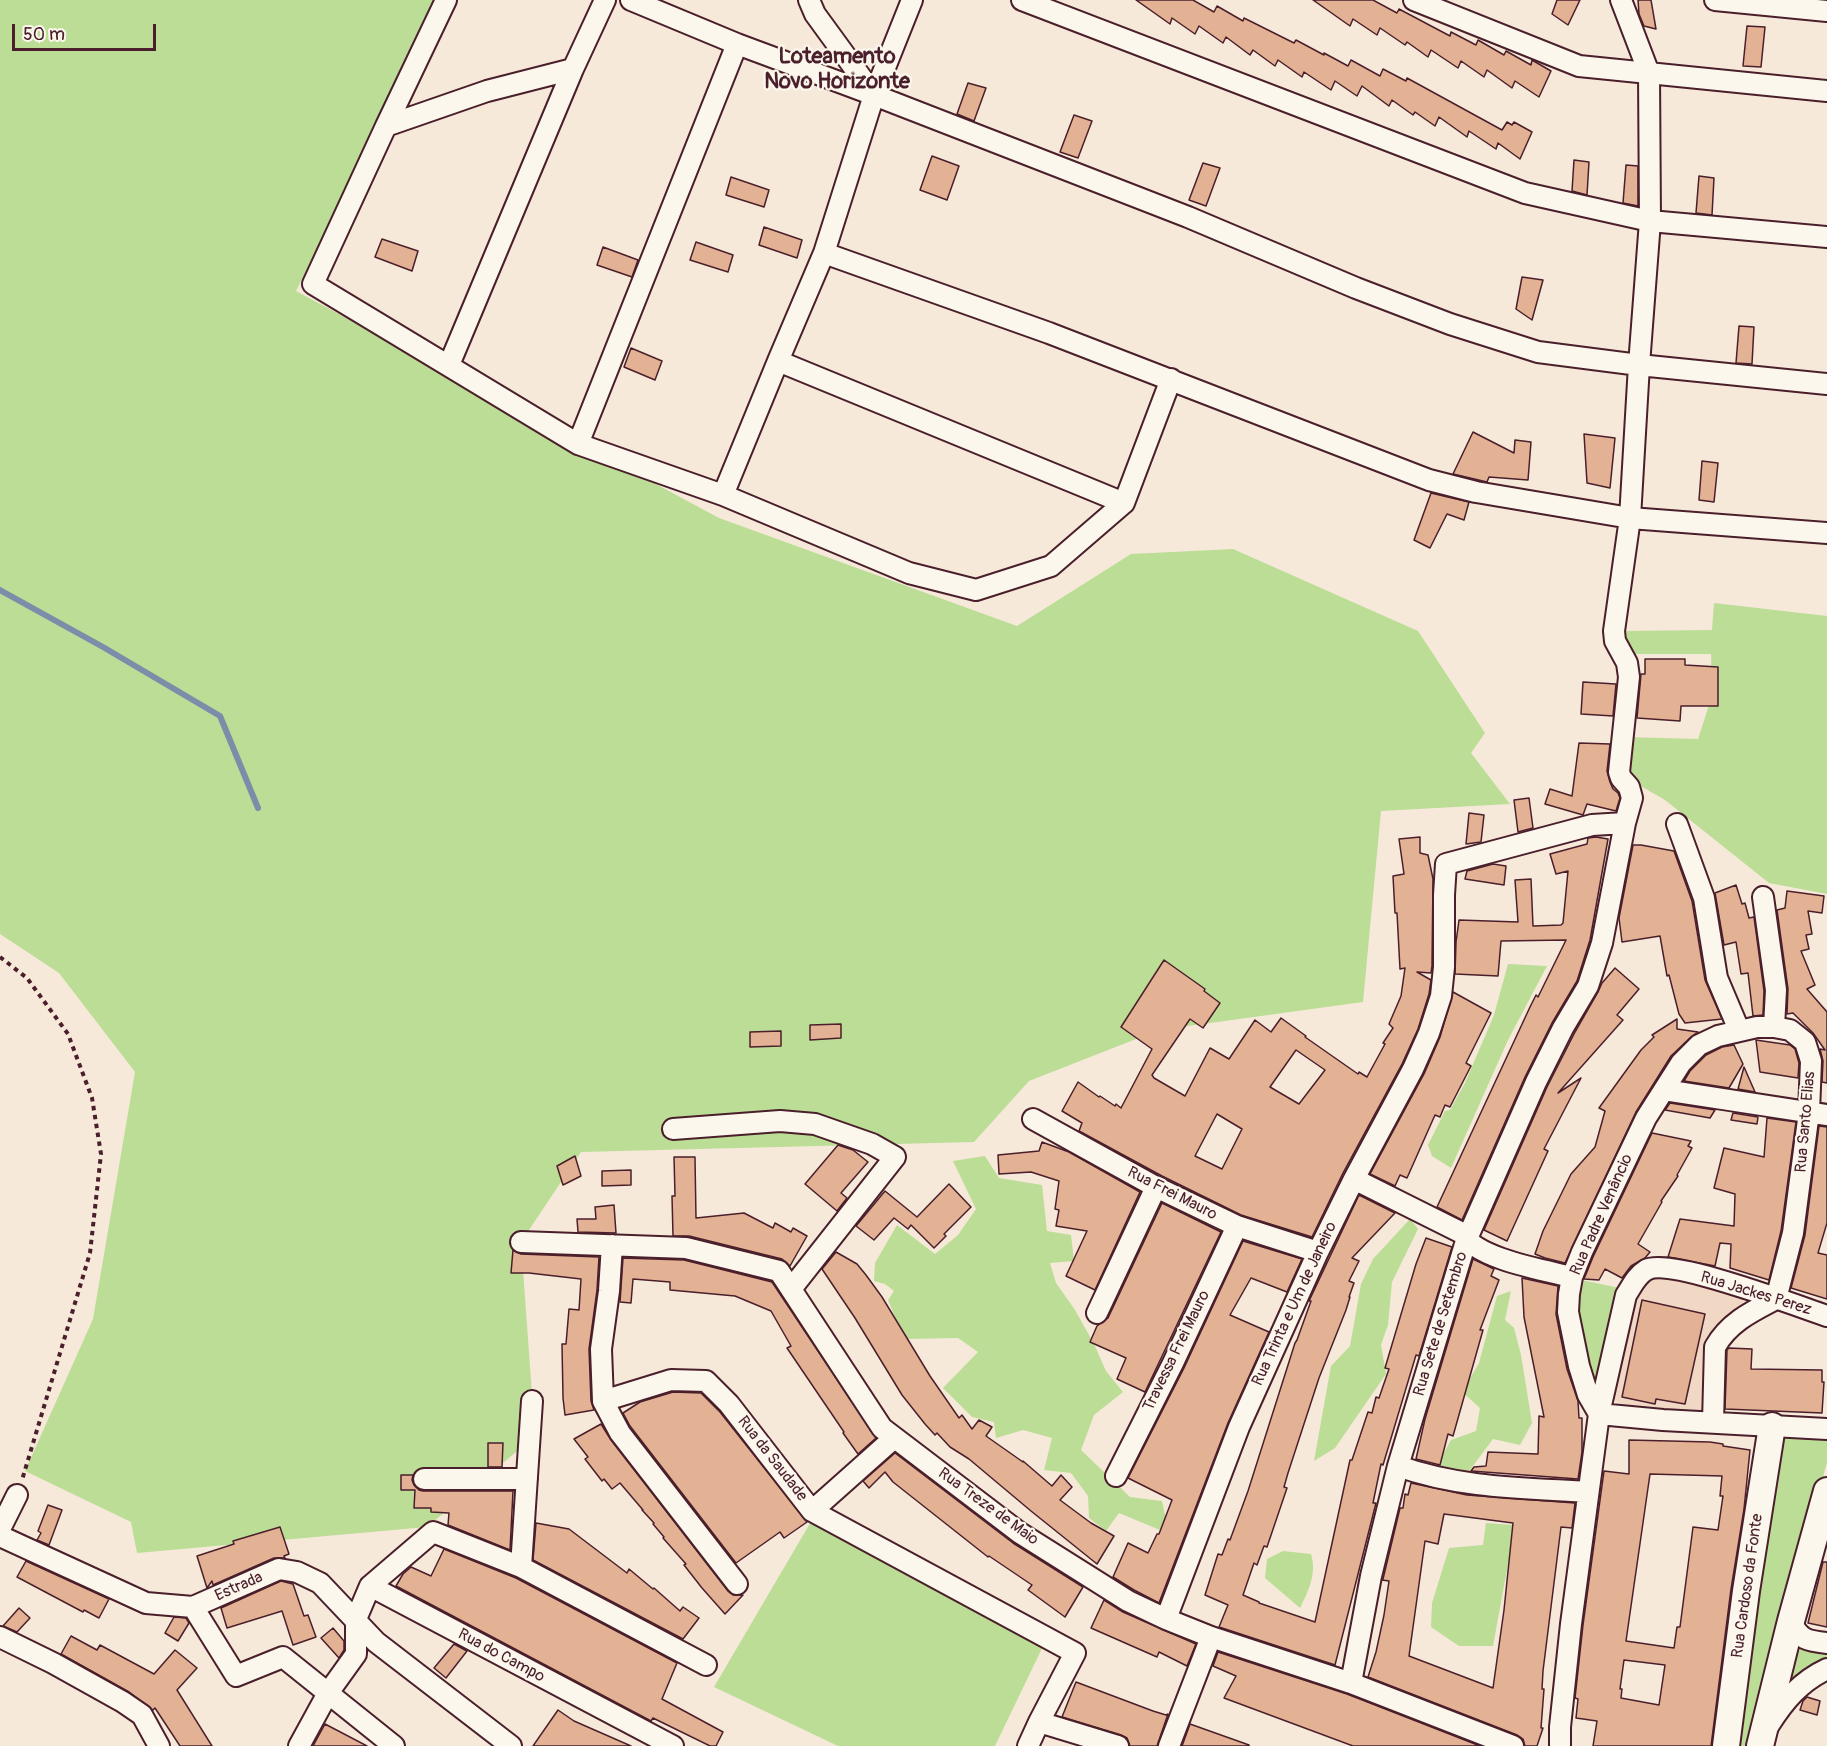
<!DOCTYPE html>
<html>
<head>
<meta charset="utf-8">
<style>
	body { margin:0 }
	#map { position:relative; width:1827px; height:1746px; overflow:hidden; background:#f6e9da; font-family:Pangolin,sans-serif }
	canvas { display:block }
	.scale { position:absolute; left:12px; top:24px; width:144px; height:27px; box-sizing:border-box; border:3px solid #4a1f2b; border-top:0; padding-left:8px; font-size:18px; line-height:21px; white-space:nowrap; color:#4a1f2b; -webkit-text-stroke:4px #fbf7ec; paint-order:stroke }
</style>
</head>
<body>
<div id="map">
<canvas width="1827" height="1746"></canvas>
<div class="scale">50 m</div>
</div>
<script>
const ctx = document.querySelector('canvas').getContext('2d');
ctx.lineJoin = 'round';
function fillPath(path, color) { ctx.fillStyle = color; ctx.fill(path, 'evenodd'); }
function stroke(path, color, width, dash) { ctx.strokeStyle = color; ctx.lineWidth = width; ctx.lineCap = dash ? 'butt' : 'round'; ctx.setLineDash(dash || []); ctx.stroke(path); }
function label(font, color, halo, rows, align = 'center') {
  ctx.font = font + ' Pangolin,sans-serif'; ctx.lineWidth = 4.5; ctx.setLineDash([]); ctx.textBaseline = 'middle'; ctx.strokeStyle = halo; ctx.fillStyle = color; for (const [text, x, y, turn = 0] of rows) {
    ctx.save(); ctx.translate(x, y); ctx.rotate((+turn || 0) * Math.PI / 180); ctx.textAlign = isNaN(turn) ? turn : align; if (halo) ctx.strokeText(text, 0, 0); ctx.fillText(text, 0, 0); ctx.restore();
  }
}
fillPath(new Path2D(`
	M1649,1273L1741,1292L1744,1298L1743,1304L1713,1330L1707,1343L1703,1415L1666,1413L1619,1403L1613,1399L1610,1392L1631,1296Z`), '#f0d8c5');
fillPath(new Path2D(`
	M0,0H440L296,291L719,518L1017,626L1131,554L1233,549L1418,631L1485,733L1471,753L1510,804L1381,811L1363,1002L1159,1030L1029,1081L974,1142L581,1152L521,1242L535,1436L427,1527L137,1553L131,1522L25,1471L93,1319L135,1072L59,973L0,934Z
	M1714,603L1827,616V894L1769,883L1665,800L1620,774L1625,737L1698,739L1712,696L1711,654H1623L1624,631L1712,630Z
	M1508,964L1547,966L1508,1040L1451,1168L1432,1156L1428,1145L1445,1111L1450,1110L1465,1083L1494,1015Z
	M985,1156L999,1178L1042,1185L1047,1231L1071,1235L1074,1261L1050,1263L1056,1283L1075,1310L1094,1344L1106,1371L1123,1392L1094,1415L1081,1450L1130,1497L1162,1501L1166,1519L1160,1530L1119,1513L1106,1531L1089,1518L1088,1496L1071,1473L1044,1470L1052,1438L1023,1430L996,1438L994,1422L972,1417L943,1388L978,1352L958,1338L904,1339L888,1300L894,1291L885,1284L874,1281L875,1263L897,1225L935,1254L958,1235L976,1209L953,1161Z
	M1410,1219L1418,1229L1392,1282L1388,1325L1381,1345L1386,1374L1335,1448L1314,1461L1331,1366L1350,1346L1361,1284L1373,1259Z
	M1581,1280L1620,1288L1595,1397L1576,1313Z
	M1511,1291L1505,1320L1514,1328L1521,1355L1532,1423L1520,1445L1493,1439L1461,1482L1431,1476L1451,1440L1476,1431L1480,1408L1462,1392L1479,1363L1497,1296Z
	M1783,1436L1824,1438L1827,1440V1462L1752,1746H1733Z
	M812,1520L1046,1640L995,1746H838L714,1687Z
	M1486,1523L1513,1525L1511,1548L1493,1646H1459L1431,1627L1432,1603L1449,1548L1483,1545Z
	M1283,1551L1311,1554C1317,1573 1309,1590 1300,1608L1265,1578L1267,1559Z
	M1827,1648V1663L1787,1684L1792,1649Z`), '#bcdd96');
stroke(new Path2D(`
	M0,590L103,647L220,716L258,808`), '#7b8ea9', 6);
const building = new Path2D(`
	M1136,0H1193L1214,12L1217,6L1243,21L1244,18L1294,43L1296,40L1324,55V53L1348,66L1351,60L1380,76L1383,69L1406,81L1407,78L1502,130L1507,122L1512,125L1514,122L1532,132L1520,159L1498,143L1496,149L1469,131L1467,137L1439,117L1435,126L1415,112L1413,115L1392,100L1389,106L1362,86L1357,96L1335,81L1331,90L1304,72L1302,77L1278,60L1275,66L1253,50L1250,55L1226,37L1223,43L1199,26L1195,34L1172,18L1170,24Z
	M1313,0H1373L1397,13L1399,9L1450,36L1451,32L1476,45L1478,40L1504,55L1506,51L1531,65L1532,60L1551,71L1539,97L1515,81L1512,88L1487,70L1484,77L1461,61L1458,68L1431,50L1428,57L1407,42L1405,45L1380,28L1377,35L1353,19L1350,26Z
	M1557,0H1580L1568,25L1552,14Z
	M1638,0H1651L1656,29L1644,26L1639,14Z
	M1747,26L1765,27L1761,67L1743,66Z
	M968,83L986,88L974,121L957,114Z
	M1074,115L1092,121L1078,158L1060,152Z
	M932,156L959,166L947,200L920,190Z
	M1574,160L1589,162L1587,195L1572,191Z
	M1203,163L1220,168L1206,206L1189,200Z
	M1626,165L1638,166V206L1623,203Z
	M1699,176L1714,178L1712,215L1696,213Z
	M731,177L769,190L764,207L726,195Z
	M764,227L802,240L797,258L759,245Z
	M382,239L418,251L412,271L375,257Z
	M696,242L733,255L728,272L690,260Z
	M603,247L638,260L632,277L597,265Z
	M1522,277L1543,280L1532,320L1516,309Z
	M1739,326L1754,327L1752,364L1736,363Z
	M631,348L662,361L655,380L624,367Z
	M1473,432L1514,453L1515,440L1531,442L1528,480L1489,477L1487,482L1453,474Z
	M1584,434L1615,438L1610,488L1587,483Z
	M1702,461L1718,463L1714,502L1699,500Z
	M1431,493L1469,502L1464,520L1447,514L1430,548L1414,540Z
	M1645,659H1685V665L1718,667V706H1681L1680,721L1637,718L1641,674H1645Z
	M1583,682L1616,684L1613,716L1581,714Z
	M1579,743L1610,744L1607,771L1610,782L1613,789L1618,793L1620,798L1616,811L1587,804L1583,815L1545,804L1550,789L1572,796Z
	M1529,798L1533,828L1518,832L1514,800Z
	M1469,813L1484,815L1481,842L1466,844Z
	M1420,837V853L1428,855L1433,879L1432,966L1431,973L1417,972L1431,980L1429,994L1418,1029L1402,1064L1343,1173L1312,1237L1241,1215L1162,1176L1079,1131L1082,1123L1062,1111L1078,1082L1099,1097L1100,1096L1115,1106L1116,1104L1121,1108L1152,1049L1121,1027L1164,960L1205,989L1204,991L1220,1003L1203,1028L1190,1019L1152,1075L1154,1078L1185,1096L1210,1048L1229,1059L1255,1020L1271,1032L1281,1018L1306,1036L1305,1037L1358,1074L1359,1072L1367,1077L1385,1044L1383,1043L1393,1028L1389,1024L1401,996L1405,968L1400,969L1397,913H1395L1393,876L1404,874L1399,839ZM1296,1050L1325,1070L1299,1104L1270,1087ZM1217,1114L1242,1129L1222,1169L1195,1156Z
	M1596,837L1608,839L1590,940L1577,981L1552,1023L1525,1077L1462,1220L1437,1207L1530,1007L1536,995L1538,997L1566,940L1501,941L1498,976L1455,974L1456,942L1459,920L1518,922L1515,880L1531,879L1533,926L1561,925L1563,923L1568,871L1556,874L1550,854L1587,844L1588,838Z
	M1633,845H1641L1674,851L1692,901L1705,980L1722,1019L1685,1023L1679,1014L1669,975L1667,976L1660,936L1622,942L1619,918Z
	M1493,864L1506,866L1504,885L1465,879L1467,871Z
	M1736,885L1742,904L1745,903L1749,918L1754,917L1764,991L1763,1015L1753,1016L1748,973L1741,974L1736,942L1724,945L1715,893Z
	M1787,891L1824,896L1822,913L1808,911L1812,934L1806,935L1809,949L1801,951L1815,985L1807,989L1827,1012V1083L1822,1082L1823,1061L1820,1049L1825,1050L1813,1033L1793,1013L1787,1014L1788,989L1777,910L1785,908Z
	M1615,968L1639,989L1617,1015L1623,1020L1558,1093L1581,1078L1544,1149L1548,1151L1507,1241L1484,1230L1547,1087L1574,1034L1598,992L1602,983Z
	M1453,992L1491,1013L1466,1063L1471,1066L1450,1107L1445,1105L1440,1117L1435,1115L1407,1178L1400,1175L1395,1186L1370,1174L1424,1074L1440,1037Z
	M1677,1019V1029L1698,1032L1691,1037L1671,1056L1636,1112L1565,1263L1545,1258L1535,1254L1543,1231L1571,1174L1595,1147L1605,1111L1599,1108L1641,1050L1654,1037L1652,1035Z
	M841,1024V1038L810,1040V1025Z
	M781,1031V1046L750,1047V1032Z
	M1756,1040L1790,1045L1795,1049L1799,1063L1798,1078L1760,1072Z
	M1734,1045L1743,1064L1729,1088L1684,1081L1690,1071L1706,1055L1722,1047Z
	M1744,1067L1755,1092L1738,1089Z
	M1670,1103L1715,1110L1710,1118L1665,1110Z
	M1733,1113L1758,1117L1757,1124L1731,1120Z
	M1767,1118L1796,1122L1781,1231L1769,1280L1730,1268L1731,1244L1720,1243L1715,1266L1668,1257L1680,1219L1734,1226L1735,1194L1714,1188L1724,1148L1764,1157Z
	M1819,1126L1827,1127V1223L1818,1253L1827,1255V1299L1791,1288L1805,1235Z
	M1652,1133L1691,1141L1688,1146L1692,1148L1677,1175L1678,1176L1661,1201L1662,1202L1638,1244L1650,1252L1645,1258L1631,1266L1622,1278L1605,1269L1599,1280L1584,1279L1593,1257Z
	M1042,1142L1069,1152L1140,1192L1095,1290L1066,1276L1087,1231L1056,1226L1059,1210L1055,1209L1059,1181L1031,1172L999,1174L998,1155L1039,1151Z
	M838,1145L853,1150L868,1162L841,1193L847,1198L837,1211L805,1184Z
	M575,1156L581,1176L563,1185L557,1166Z
	M674,1157H695L696,1218L744,1213L773,1228L775,1223L791,1232L793,1228L807,1236L790,1266L782,1259L689,1236H673L672,1196H675Z
	M631,1170V1185L602,1186V1171Z
	M949,1184L971,1207L944,1234L946,1236L934,1248L911,1225L908,1229L894,1218L874,1240L856,1226L885,1191L917,1217Z
	M1359,1195L1395,1213L1352,1258L1359,1261L1349,1281L1354,1283L1349,1297H1350L1346,1310L1319,1378L1288,1473L1284,1487L1287,1488L1267,1547L1264,1546L1257,1565L1254,1563L1243,1595L1259,1602V1603L1315,1622L1350,1460H1352L1368,1412L1372,1413L1376,1397L1379,1398L1389,1369L1385,1368L1416,1264L1426,1238L1452,1247L1419,1356L1416,1355L1383,1465L1381,1464L1373,1503H1376L1335,1665L1219,1627L1228,1605L1205,1595L1218,1554L1222,1555L1228,1539L1230,1540L1248,1491L1295,1343L1297,1340L1311,1301H1309Z
	M1162,1203L1221,1232L1145,1392L1117,1379L1126,1358L1090,1342L1097,1326L1108,1318Z
	M614,1205L616,1233L578,1232L577,1219H596L595,1207Z
	M1243,1241L1302,1259L1287,1292L1251,1278L1230,1315L1269,1332L1228,1423L1159,1603L1134,1590L1113,1577L1128,1543L1148,1553L1157,1534H1159L1172,1500L1128,1478L1184,1368Z
	M513,1250L521,1254L599,1257L597,1290L589,1349L591,1401L594,1410L565,1415L563,1398L562,1344H566L569,1309L579,1310L581,1279L529,1273H511Z
	M836,1252L857,1264L866,1275L882,1297L930,1376L959,1418L962,1415L972,1429L979,1420L992,1427L986,1436L1023,1462V1461L1052,1486L1061,1475L1072,1487L1060,1500L1091,1523L1114,1536L1097,1564L1031,1511L969,1459L950,1447L937,1433L935,1435L925,1424L902,1395L855,1318L822,1269Z
	M623,1258L684,1260L772,1282L876,1438L858,1454L843,1433L844,1432L787,1348L791,1346L771,1311L735,1296L670,1290V1282L633,1279L631,1303L620,1302Z
	M1473,1259L1494,1269L1491,1276L1499,1280L1480,1330H1483L1453,1436L1448,1434L1440,1465L1416,1459L1425,1419Z
	M1522,1278L1558,1286L1556,1314L1567,1369L1578,1401L1579,1418H1582V1452L1578,1479L1471,1471L1474,1467L1486,1466L1488,1452L1538,1454L1539,1416L1544,1417L1524,1317Z
	M1642,1300L1705,1314L1685,1404L1656,1399L1655,1404L1622,1397Z
	M1729,1348L1752,1349L1751,1369L1822,1370V1382H1824L1822,1413L1725,1409L1727,1350Z
	M673,1392L701,1393L720,1412L807,1522L784,1538L780,1532L736,1563L630,1426L623,1413L640,1402Z
	M601,1424L611,1440L728,1591L733,1595H743L725,1614L702,1588L684,1565L686,1564L663,1538L664,1537L653,1524L654,1523L642,1510H643L620,1483L612,1489L604,1479L602,1481L585,1459L588,1457L574,1439Z
	M1629,1440L1710,1442L1723,1444V1446L1750,1450L1744,1509L1731,1589L1711,1746H1593L1597,1721L1576,1718L1578,1699L1575,1698L1583,1625L1604,1471L1629,1474ZM1650,1474L1722,1476L1720,1496H1723L1718,1530L1693,1527L1680,1627H1677L1674,1648L1626,1641ZM1624,1660L1665,1665L1659,1705L1621,1698L1622,1689H1620Z
	M488,1443H503L502,1467H488Z
	M895,1453L1013,1543L1083,1587L1065,1617L1028,1590L1032,1585L989,1556L988,1557L893,1482L885,1472L869,1488L863,1481Z
	M401,1475H413L412,1480L414,1485L419,1490L423,1491H513L510,1550L448,1525L449,1513L431,1512V1508H414L415,1490H401Z
	M1411,1483L1467,1495L1575,1503L1572,1528L1561,1527L1543,1671L1542,1689H1544L1541,1728H1543L1537,1746H1525L1523,1739L1517,1735L1368,1677L1376,1652L1384,1615L1389,1581L1382,1580L1383,1579L1400,1508H1403L1405,1494L1408,1495ZM1444,1514L1513,1523L1504,1610L1493,1688L1409,1656L1425,1541L1438,1544Z
	M48,1505L62,1510L49,1545L37,1540L41,1533L38,1531Z
	M536,1523L569,1529L627,1573L629,1569L653,1589L654,1588L680,1611L683,1607L699,1618L683,1639L533,1560Z
	M280,1527L289,1554L284,1556L285,1558H274L213,1585L212,1581L207,1588L197,1556L234,1544L233,1541Z
	M444,1549L516,1578L677,1663L662,1699L723,1732L716,1746H710L653,1718L651,1721L396,1586L403,1574L411,1567L431,1576Z
	M26,1561L109,1599L99,1618L84,1610L83,1612L17,1577Z
	M1823,1562H1827V1627L1808,1623Z
	M281,1581L293,1584L304,1616L308,1615L316,1637L293,1645L282,1611L227,1628L221,1608Z
	M1104,1600L1123,1612L1196,1644L1187,1666L1159,1652L1157,1657L1091,1628Z
	M19,1608L30,1618L17,1632L3,1626Z
	M174,1617L186,1618L189,1623L178,1641L165,1633Z
	M333,1628L344,1641V1650L339,1658L321,1638Z
	M71,1636L97,1650L100,1645L154,1674L175,1650L197,1668L177,1690L212,1746H180L155,1708L153,1710L129,1692L61,1654Z
	M454,1644L467,1651L446,1678L434,1668Z
	M1218,1652L1347,1694L1480,1746H1353L1224,1698L1236,1676L1213,1666Z
	M1076,1682L1153,1711L1166,1715L1168,1714L1157,1746H1130L1127,1738L1121,1735L1062,1717Z
	M1807,1697L1820,1701L1817,1715L1800,1710L1803,1701Z
	M558,1710L574,1721L631,1746H533Z
	M325,1724L367,1746H313Z
	M1190,1724L1249,1745V1746H1182Z`);
fillPath(building, '#e3b194');
stroke(building, '#4a1f2b', 1.5);
const minor = new Path2D(`
	M605,0L573,69L487,91L386,126L313,284L578,444L723,495L909,573L976,590L1051,566L1124,503L1171,379
	M631,0L737,44L874,95
	M809,0L815,14L874,95L1188,217L1356,288L1450,324L1538,352L1639,365L1827,384
	M912,0L874,95L824,253L778,361L1124,503
	M1022,0L1525,193L1650,221L1827,237
	M1414,0L1579,66L1827,91
	M1715,0L1827,11
	M386,126L446,0
	M824,253L1049,333L1429,480L1476,492L1630,518L1827,533
	M449,365L573,69
	M578,444L737,44
	M723,495L778,361
	M1677,824L1704,898L1717,978L1739,1030
	M1763,897L1776,990L1774,1027
	M1664,1090L1827,1115
	M1033,1119L1156,1187L1237,1226L1318,1252
	M673,1129L780,1121L815,1124L872,1144L895,1157L791,1289
	M1354,1179L1462,1233C1476,1259 1544,1270 1572,1277
	M521,1242L686,1248L779,1271L882,1428L1020,1533L1128,1601L1166,1619L1211,1637L1351,1683L1513,1746
	M612,1245L609,1291L601,1349L603,1401L620,1433L737,1584
	M1097,1313L1156,1187
	M603,1401L671,1380L706,1381L729,1404L812,1511L1075,1653L1039,1722L1028,1746
	M1599,1414L1588,1395L1579,1366L1568,1312L1569,1294L1572,1277L1582,1252L1646,1118L1681,1063L1699,1045L1718,1036L1757,1027H1774L1790,1030L1805,1042L1811,1061L1809,1112L1793,1233L1776,1299C1753,1311 1729,1322 1715,1347L1713,1422
	M1599,1414L1626,1295C1632,1286 1636,1276 1646,1270C1669,1257 1797,1306 1827,1316
	M1398,1466C1459,1488 1524,1488 1588,1492
	M1116,1476L1173,1363L1237,1226
	M424,1479H527
	M812,1511L894,1438
	M0,1529L17,1495
	M0,1536L146,1603L193,1607L279,1569L297,1572L320,1583L376,1642L511,1746
	M521,1567L532,1401
	M370,1586L673,1746
	M193,1607L236,1676L283,1657L394,1746
	M1166,1619L1239,1427L1318,1252L1354,1179L1413,1069L1429,1033L1441,996L1444,967V895L1446,864L1592,825L1625,823
	M1791,1621C1799,1640 1808,1641 1827,1643
	M0,1637L53,1663L123,1702L142,1715L159,1746
	M1351,1683L1371,1576L1398,1466L1466,1241L1536,1082L1563,1028L1588,986L1602,943L1625,823L1632,798L1629,787L1621,778L1619,772L1629,677L1627,663L1615,641L1614,631L1630,518L1639,365L1650,221L1649,73L1621,0
	M1039,1722L1118,1746
	M1769,1725C1784,1701 1801,1681 1827,1669
	M299,1746L328,1693L356,1654V1619L370,1586L433,1532L521,1567L706,1665
	M1169,1746L1211,1637
	M1560,1746V1727L1571,1624L1599,1414L1663,1420L1827,1429`);
const major = new Path2D(`
	M1726,1746L1746,1591L1772,1426
	M1760,1746L1791,1621L1827,1491`);
stroke(minor, '#4a1f2b', 24);
stroke(major, '#4a1f2b', 30);
stroke(new Path2D(`
	M0,957L27,978L68,1034L92,1098L101,1154L90,1253L22,1480`), '#4a1f2b', 4, [4.5, 4.5]);
stroke(minor, '#fbf7ec', 20);
stroke(major, '#fbf7ec', 26);
label('16px', '#4a1f2b', '#fbf7ec', [
	["Rua Santo Elias",1806,1122,-85],
	["Rua Frei Mauro",1172,1194,27],
	["Rua Padre Venâncio",1602,1215,-66],
	["Rua Jackes Perez",1756,1294,17],
	["Rua Trinta e Um de Janeiro",1295,1304,-65],
	["Rua Sete de Setembro",1441,1324,-73],
	["Travessa Frei Mauro",1177,1351,-64],
	["Rua da Saudade",772,1459,52],
	["Rua Treze de Maio",988,1507,36],
	["Rua Cardoso da Fonte",1748,1586,-82],
	["Estrada",239,1587,-24],
	["Rua do Campo",501,1656,28]
]);
label('bold 22px', '#4a1f2b', '#fbf7ec', [
	["Loteamento",837,57],
	["Novo Horizonte",837,82]
]);
</script>
</body>
</html>
